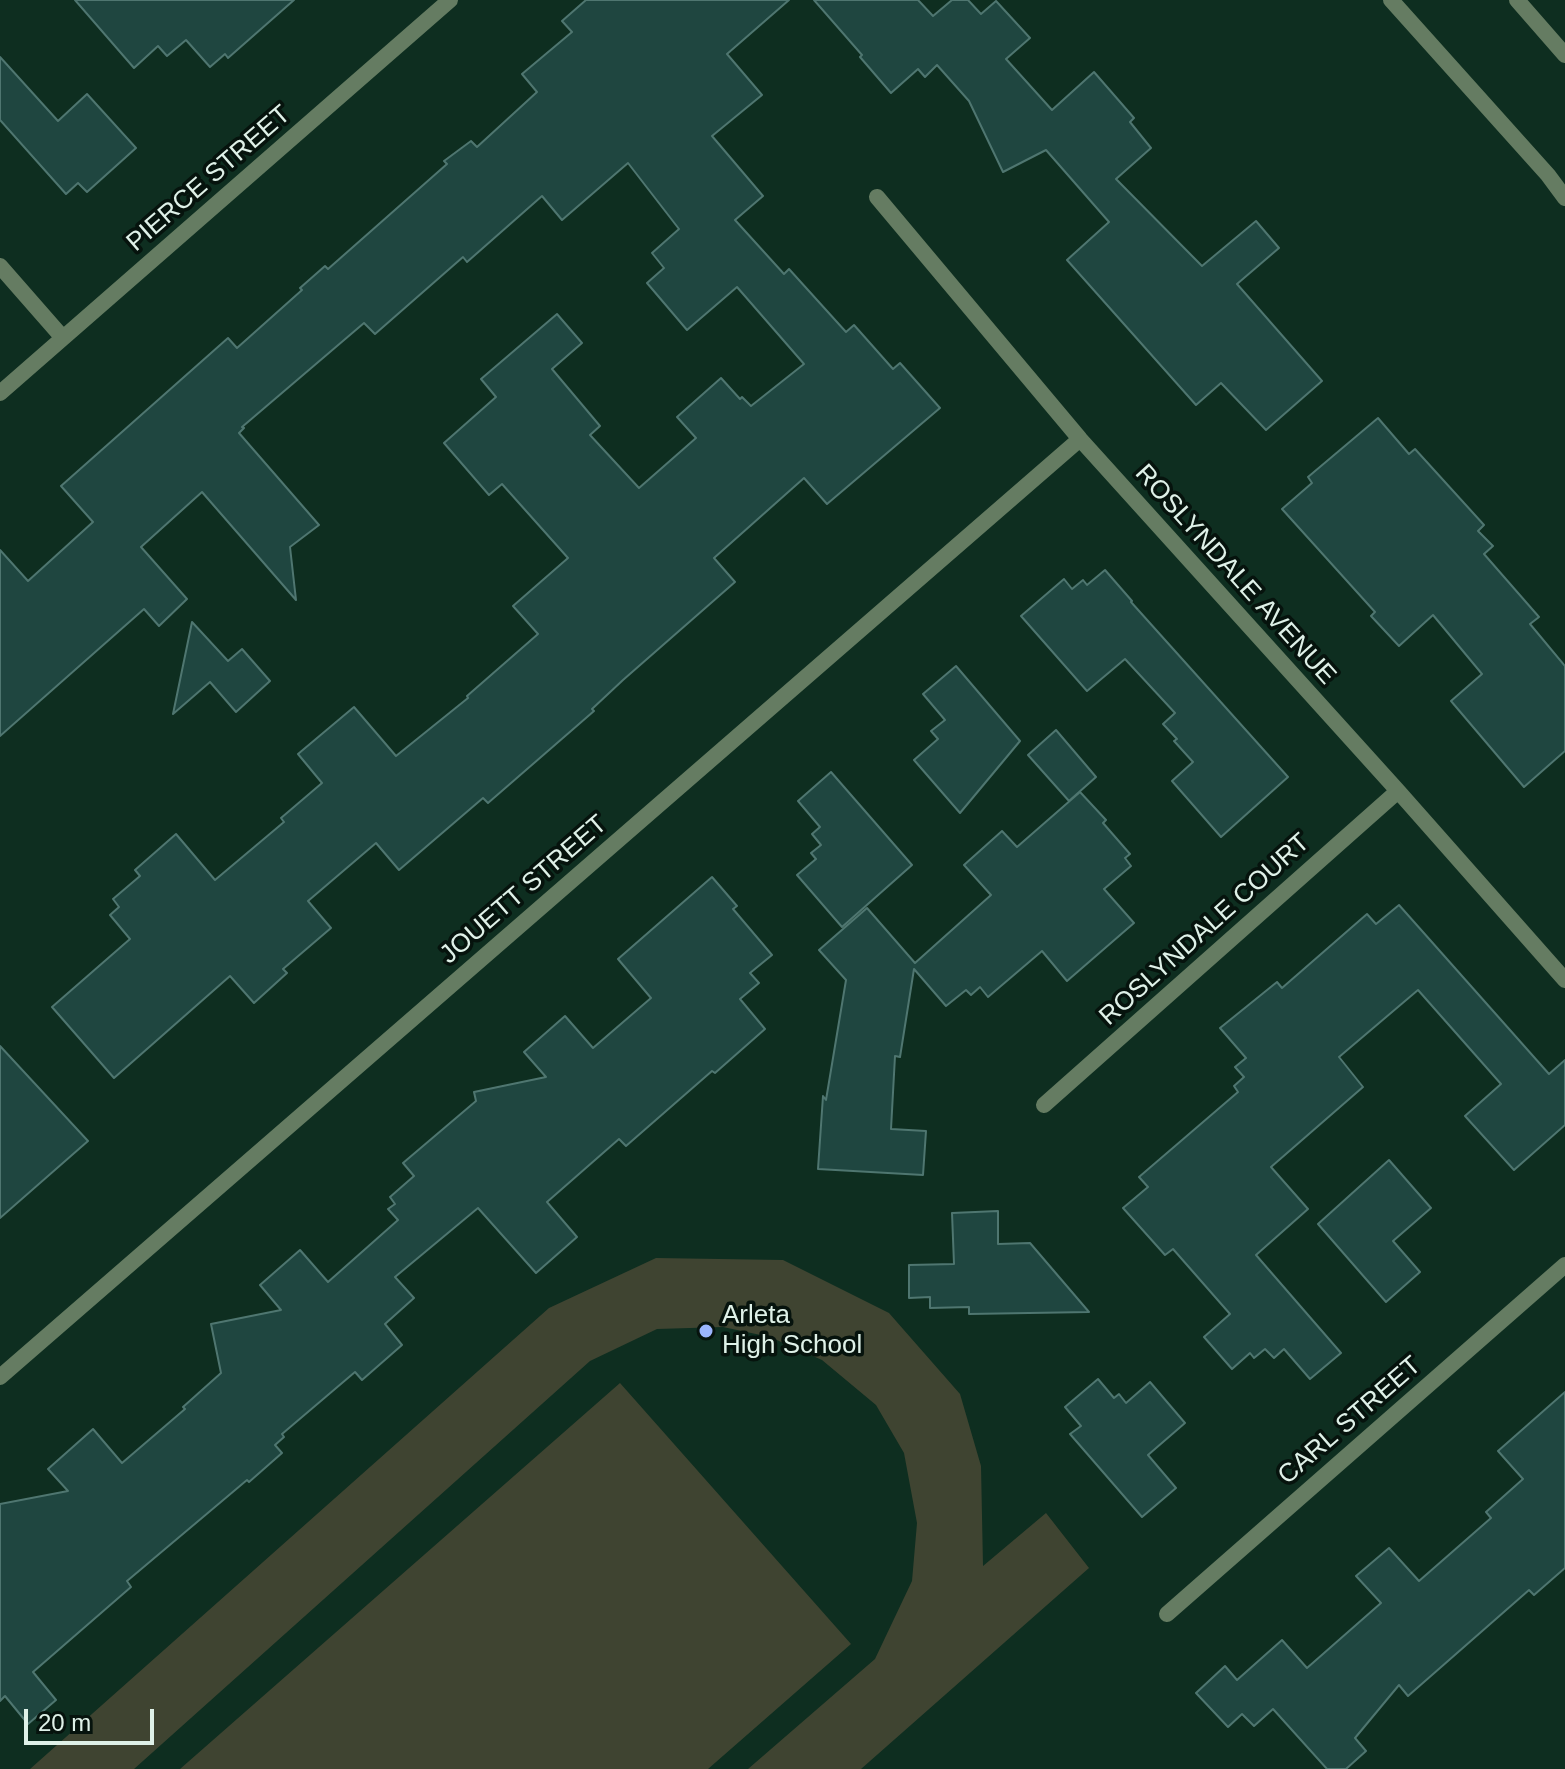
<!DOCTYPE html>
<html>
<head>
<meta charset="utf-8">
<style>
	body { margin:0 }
	#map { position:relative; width:1565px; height:1769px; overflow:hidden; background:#0e2e20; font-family:Helvetica,sans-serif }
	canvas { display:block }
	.scale { position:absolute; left:24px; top:1709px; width:130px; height:36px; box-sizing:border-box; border:4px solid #dff1e8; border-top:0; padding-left:10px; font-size:24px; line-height:28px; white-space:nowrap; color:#dff1e8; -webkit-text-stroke:6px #06130d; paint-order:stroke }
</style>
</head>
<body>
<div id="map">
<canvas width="1565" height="1769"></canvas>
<div class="scale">20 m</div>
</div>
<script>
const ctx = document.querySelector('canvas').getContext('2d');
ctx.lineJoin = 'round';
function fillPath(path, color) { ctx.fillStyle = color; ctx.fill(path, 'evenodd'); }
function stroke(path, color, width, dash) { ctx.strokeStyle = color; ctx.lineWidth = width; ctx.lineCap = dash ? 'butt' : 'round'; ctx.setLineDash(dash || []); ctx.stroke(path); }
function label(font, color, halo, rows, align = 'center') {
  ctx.font = font + ' Helvetica,sans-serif'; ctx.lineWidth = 7; ctx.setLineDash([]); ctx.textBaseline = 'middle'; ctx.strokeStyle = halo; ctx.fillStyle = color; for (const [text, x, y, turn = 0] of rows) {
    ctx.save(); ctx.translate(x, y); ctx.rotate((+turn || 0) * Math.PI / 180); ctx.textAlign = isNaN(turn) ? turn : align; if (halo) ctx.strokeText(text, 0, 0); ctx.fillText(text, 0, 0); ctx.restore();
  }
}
fillPath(new Path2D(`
	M656,1258L783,1260L889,1313L960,1394L981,1466L983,1566L1046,1513L1089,1568L861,1769H748L875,1659L912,1581L917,1523L904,1453L876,1405L822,1360L770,1337L723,1327L657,1329L590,1361L134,1769H30L549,1308Z
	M620,1383L851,1644L708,1769H180Z`), '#3f4431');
const building = new Path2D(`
	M75,0H294L228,58L225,54L210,67L186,40L167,56L158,46L134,68Z
	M586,0H789L727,54L762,95L712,136L763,196L735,220L784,274L789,269L846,332L854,325L893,369L900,363L940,408L827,504L804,478L714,558L735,582L623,680L592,709L594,711L488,803L483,798L399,870L376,843L308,901L331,928L283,969L287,973L254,1003L230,976L114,1078L52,1007L130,939L110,915L119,907L113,899L140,876L135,870L176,834L215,880L284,822L281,818L322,783L298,754L354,707L396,756L468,698L467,696L538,634L513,606L568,558L502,484L489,495L444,443L496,397L481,379L557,314L582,343L552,369L600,426L590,435L639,488L696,438L677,417L721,378L740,399L742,397L751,406L804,364L737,287L687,330L647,283L664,268L652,253L679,229L628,163L562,220L542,196L467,262L463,257L375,334L364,323L242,427L244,428L239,433L319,525L290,547L296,600L202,492L141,547L187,599L159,626L144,609L0,736V550L28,581L93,522L61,486L228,338L237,348L302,290L300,288L325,266L328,269L447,164L444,161L471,141L477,147L537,92L522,74L572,32L562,21Z
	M814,0H918L933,16L952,0H968L981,14L996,1L1030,38L1006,59L1052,110L1094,72L1134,118L1130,122L1151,148L1116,179L1202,266L1256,221L1279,248L1237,284L1322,381L1266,430L1221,383L1196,405L1067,260L1109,222L1046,150L1003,172L969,101L937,65L925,77L918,69L891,93L860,57L862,55Z
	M0,57L58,121L87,94L136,148L87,192L78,183L66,194L0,120Z
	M1378,418L1409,454L1415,449L1484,525L1478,531L1493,546L1484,554L1539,617L1530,624L1565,666V751L1524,787L1451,701L1482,674L1433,615L1399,646L1371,616L1375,612L1282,509L1312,483L1308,477Z
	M1105,570L1132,601L1131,602L1288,777L1221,837L1172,781L1193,762L1174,741L1177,739L1163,724L1175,713L1125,659L1087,691L1021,616L1064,579L1072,589L1083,580L1087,585Z
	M192,622L228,661L242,649L270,681L236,712L210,682L173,714Z
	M956,666L1020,741L960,813L914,760L938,739L931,731L945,720L923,694Z
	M1056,730L1096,777L1069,801L1028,755Z
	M831,772L912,865L842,927L797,875L816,859L811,853L821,845L812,834L820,827L798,801Z
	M1080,792L1106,820L1103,823L1130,854L1125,858L1131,866L1104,889L1134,923L1067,981L1042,951L988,997L980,987L971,995L966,990L946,1006L914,969L900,1057L895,1056L891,1129L926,1131L923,1175L818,1169L823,1096L826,1100L846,980L819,950L867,908L915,963L991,895L964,865L1002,831L1017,847Z
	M712,877L737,906L733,909L772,955L750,973L759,983L740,999L765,1029L715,1073L712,1071L626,1146L619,1139L547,1202L577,1237L536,1273L478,1208L395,1277L414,1298L385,1324L402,1345L362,1380L355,1372L282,1434L284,1437L275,1445L282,1453L249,1482L247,1480L127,1581L131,1587L33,1672L56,1700L28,1724L5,1696L0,1701V1504L68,1491L48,1469L93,1429L122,1463L185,1409L183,1407L221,1373L211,1324L281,1310L260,1285L300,1250L328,1282L398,1220L388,1209L395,1204L390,1197L414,1176L403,1163L476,1101L474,1092L546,1077L524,1052L565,1016L593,1048L651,998L618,959Z
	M1399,905L1549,1074L1565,1060V1125L1514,1170L1465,1116L1501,1084L1418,990L1339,1057L1363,1087L1271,1167L1308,1209L1256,1255L1341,1353L1310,1379L1284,1349L1274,1358L1265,1349L1254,1358L1250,1353L1232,1369L1204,1337L1230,1314L1173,1249L1165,1255L1123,1208L1148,1187L1139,1177L1238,1092L1234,1086L1244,1077L1235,1067L1246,1058L1220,1028L1277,982L1282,988L1367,914L1376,924Z
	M0,1046L88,1141L0,1218Z
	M1389,1160L1431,1208L1393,1241L1420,1272L1386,1302L1318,1224Z
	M998,1211V1244L1030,1243L1089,1312L969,1314V1307L930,1308V1297L909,1298V1265L954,1264L952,1213Z
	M1098,1379L1114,1398L1119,1394L1126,1403L1150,1382L1185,1423L1148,1455L1176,1488L1142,1517L1070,1434L1081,1426L1065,1407Z
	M1565,1392V1568L1534,1595L1529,1590L1408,1696L1399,1685L1355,1738L1366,1751L1346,1769H1327L1273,1709L1254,1726L1242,1714L1228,1727L1196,1693L1225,1666L1237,1680L1282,1640L1307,1668L1381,1603L1356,1576L1389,1548L1419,1581L1491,1518L1486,1512L1523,1479L1498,1451Z`);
fillPath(building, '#1f4640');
stroke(building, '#4f7670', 2);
stroke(new Path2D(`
	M1391,0L1548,175L1565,198`), '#657c62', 16);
stroke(new Path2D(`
	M1517,0L1565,55
	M877,197L1080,439L1398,791L1565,980
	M0,266L63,338
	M0,393L450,0
	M1044,1105L1398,791
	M0,1377L1080,439
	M1167,1614L1565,1265`), '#657c62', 16);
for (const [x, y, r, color] of [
	[706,1331,8,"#9bb5fd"]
]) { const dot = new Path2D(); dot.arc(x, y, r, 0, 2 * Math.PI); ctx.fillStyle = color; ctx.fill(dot); stroke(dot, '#06130d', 3); }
label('26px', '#dff1e8', '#06130d', [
	["PIERCE STREET",209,179,-41],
	["ROSLYNDALE AVENUE",1235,575,48],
	["JOUETT STREET",524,890,-41],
	["ROSLYNDALE COURT",1205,930,-42],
	["CARL STREET",1350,1421,-41]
]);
label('26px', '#dff1e8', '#06130d', [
	["Arleta",722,1316],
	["High School",722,1346]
], 'left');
</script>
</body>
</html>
